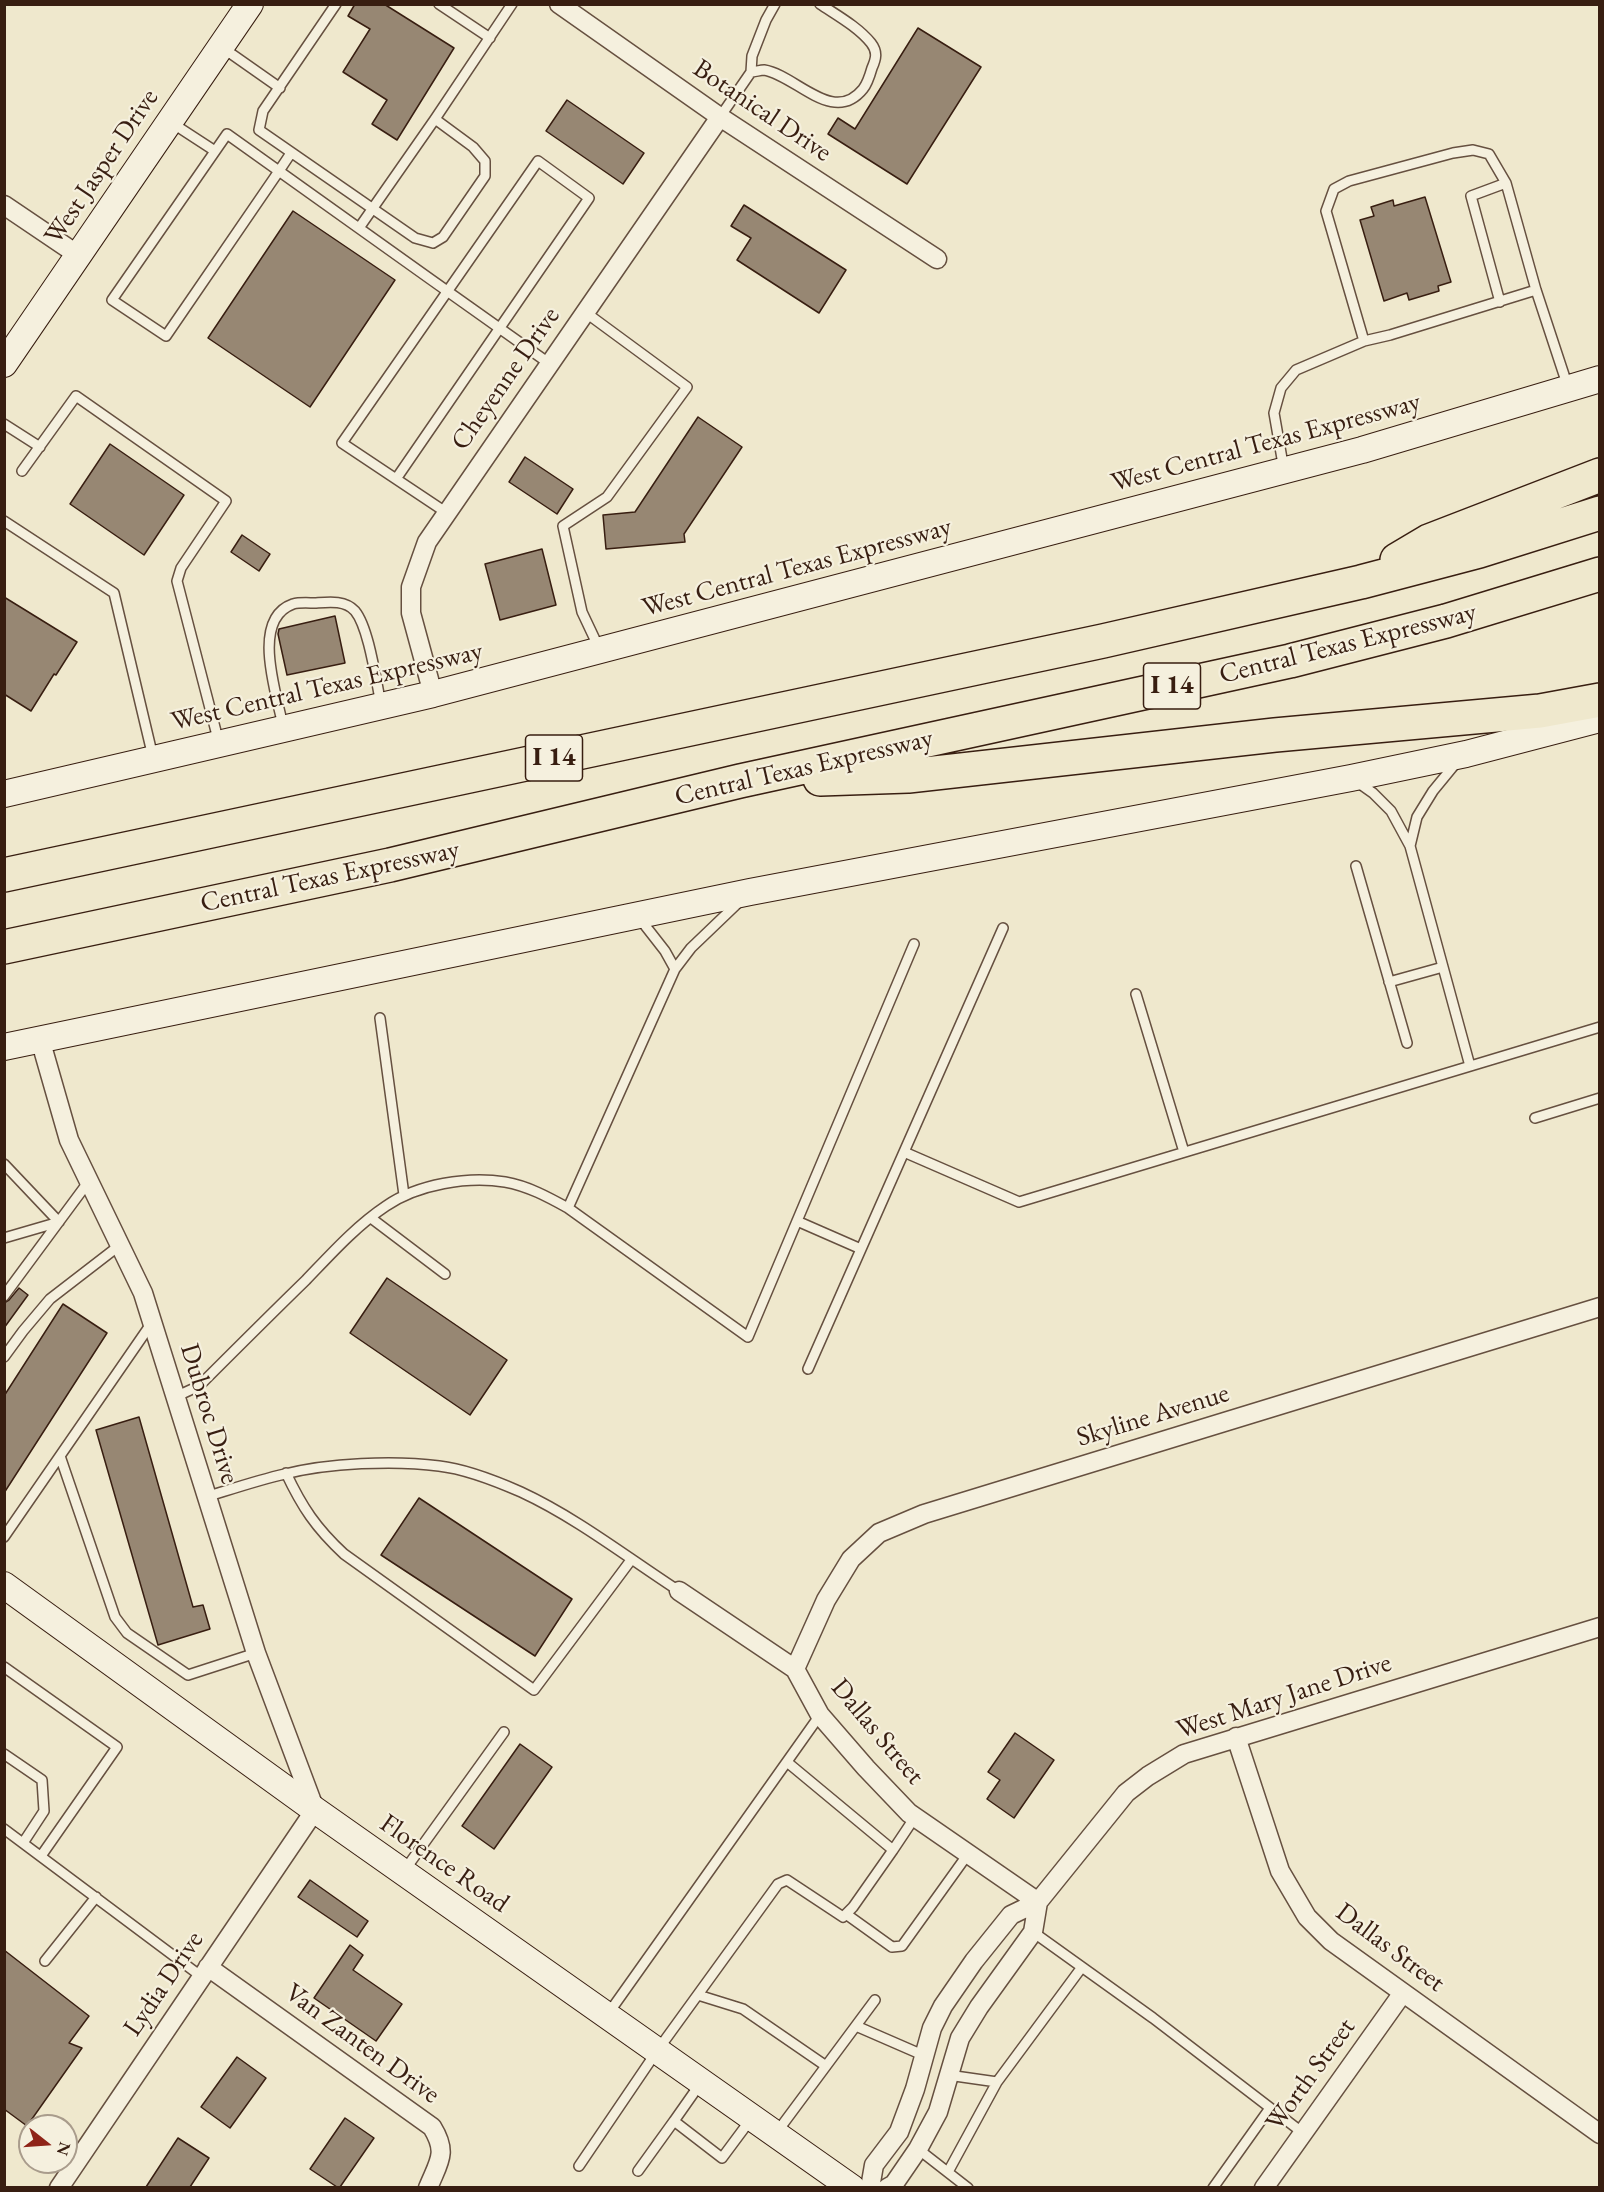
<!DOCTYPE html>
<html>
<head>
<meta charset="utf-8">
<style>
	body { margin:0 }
	#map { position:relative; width:1604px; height:2192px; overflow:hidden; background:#efe8cd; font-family:"EB Garamond",serif }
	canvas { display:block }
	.frame { position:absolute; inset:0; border:6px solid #381e11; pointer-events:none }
	.north { position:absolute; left:18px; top:2114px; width:60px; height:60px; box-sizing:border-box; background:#f5f0de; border:2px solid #a99c8c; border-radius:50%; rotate:107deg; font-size:16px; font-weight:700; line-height:24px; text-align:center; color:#381e11 }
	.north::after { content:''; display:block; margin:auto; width:21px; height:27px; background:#8f2418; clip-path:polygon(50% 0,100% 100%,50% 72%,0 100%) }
</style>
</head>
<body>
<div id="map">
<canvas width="1604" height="2192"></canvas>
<div class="frame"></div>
<div class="north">N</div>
</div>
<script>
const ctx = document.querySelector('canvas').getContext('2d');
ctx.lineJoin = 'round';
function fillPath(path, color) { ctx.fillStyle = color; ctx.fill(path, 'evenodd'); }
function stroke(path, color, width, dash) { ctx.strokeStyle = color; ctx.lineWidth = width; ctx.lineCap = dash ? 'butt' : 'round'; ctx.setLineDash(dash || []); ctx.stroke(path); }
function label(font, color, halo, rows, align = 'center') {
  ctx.font = font + ' "EB Garamond",serif'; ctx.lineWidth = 4.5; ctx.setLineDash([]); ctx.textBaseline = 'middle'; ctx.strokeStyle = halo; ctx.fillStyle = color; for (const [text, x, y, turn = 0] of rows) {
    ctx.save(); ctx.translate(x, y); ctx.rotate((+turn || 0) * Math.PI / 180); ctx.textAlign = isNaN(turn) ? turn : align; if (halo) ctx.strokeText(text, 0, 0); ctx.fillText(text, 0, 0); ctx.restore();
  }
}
const building = new Path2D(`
	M355,4H384L454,48L397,140L372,124L387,100L343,72L370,29L348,16Z
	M918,28L981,67L907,184L828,134L838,118L855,129Z
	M567,100L644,153L623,184L546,131Z
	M1425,197L1451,282L1438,286L1439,291L1409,300L1407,293L1384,301L1360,220L1374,216L1371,207L1393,200L1394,206Z
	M744,205L846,270L819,313L737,260L751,238L731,226Z
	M293,211L395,280L310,407L208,338Z
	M698,417L742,447L684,534L685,542L606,549L603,515L635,512Z
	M110,444L184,495L144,555L70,504Z
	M525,457L573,489L557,514L509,482Z
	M242,535L270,554L259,571L231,552Z
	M542,549L556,605L500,620L485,564Z
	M4,597L77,642L56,675L54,674L31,711L4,694Z
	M335,616L345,663L287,675L278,634L279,629Z
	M387,1278L507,1360L470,1415L350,1333Z
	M19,1288L28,1295L4,1328V1303L9,1300Z
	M63,1304L107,1333L4,1493V1396Z
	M139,1417L193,1607L203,1605L210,1629L158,1645L96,1430Z
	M419,1498L572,1599L535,1656L381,1555Z
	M1015,1733L1054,1760L1014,1818L987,1799L1000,1780L988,1772Z
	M520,1744L552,1767L494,1849L462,1826Z
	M310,1880L368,1921L357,1937L298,1897Z
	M350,1945L363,1955L353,1970L402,2004L376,2041L314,1998Z
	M4,1950L89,2016L69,2043L82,2048L27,2126L4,2109Z
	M237,2057L266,2078L230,2128L201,2107Z
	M345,2118L374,2138L340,2187H337L310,2169Z
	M178,2138L209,2158L190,2187H146Z`);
fillPath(building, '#978773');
stroke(building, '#381e11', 1.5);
const lane = new Path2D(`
	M336,4L263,111L259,130L415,238L433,243L443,237L485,176V161L473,147L435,119
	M439,4L490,38
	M223,48L280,88
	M751,72C755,72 760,70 764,70C796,75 833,126 863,89C867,84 870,75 872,68C876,59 878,52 871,43C858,27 838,16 820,4
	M720,117L751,72L752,56L766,20L775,4
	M172,123L215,151
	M291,153L279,171L166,336L112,300L227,134C334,210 442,288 550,364
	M359,228L435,119L512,4
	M1500,302L1471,196L1506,183
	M585,312L687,387L607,497L563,526L582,612L599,648
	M1364,341L1326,211L1334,189L1349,181L1453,153L1473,150L1489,154L1506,183L1536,290L1568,387
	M4,424L40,447
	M1284,470L1274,413L1281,388L1296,370L1364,341L1390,335L1536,290
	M22,471L76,396L226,501L181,568L177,581L219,743
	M396,479L589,198L538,161L342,443L447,513
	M4,521L114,593L153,757
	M283,726C277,695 250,619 293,604C300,602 309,603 316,603C329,602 345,600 355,611C369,628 376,681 381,704
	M1356,781L1373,793L1391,811L1410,846L1470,1066
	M1410,846L1417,817L1433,791L1456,763
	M1356,866L1407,1043
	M640,919L665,951L675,969
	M1389,982L1443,967
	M1136,994L1184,1152
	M380,1018L404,1195
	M1535,1118L1600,1098
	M904,1152L1019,1202L1600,1027
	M4,1164L59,1222L4,1238
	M568,1208L675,969L691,948L739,902
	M371,1218L445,1274
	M797,1221L861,1249
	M4,1296L89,1181
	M4,1357L23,1331L50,1299L120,1245
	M808,1369L1003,928
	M175,1397L199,1386C234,1351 270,1315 306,1280C331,1254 356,1226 386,1206C418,1184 468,1176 505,1182C528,1186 548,1197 568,1208L748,1337L914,944
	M60,1456L115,1617L127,1633L188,1675L256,1653
	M286,1473C302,1507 316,1528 344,1554L534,1690L631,1560
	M206,1497C232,1489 258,1480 285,1474C328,1463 394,1460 439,1466C466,1469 496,1481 521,1492C577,1518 628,1558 679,1591
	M4,1537L151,1324
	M4,1667L117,1747L41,1856
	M4,1754L42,1780L44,1811L23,1843
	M787,1762L893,1850L915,1817
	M4,1829L202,1977
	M404,1871L504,1732
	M846,1914L892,1947L902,1946L968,1854
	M1033,1932L1153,2018L1303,2133
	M45,1961L96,1897
	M698,1995L743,2009L826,2066
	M608,2014L820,1715
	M856,2026L925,2056
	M948,2075L997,2082
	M700,2084L674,2121L722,2158L751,2119
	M777,2132L875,2000
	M918,2149L968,2188
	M579,2166L657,2051L778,1884L787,1880L843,1917L853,1907L893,1850
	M638,2171L674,2121
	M948,2172L997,2082L1082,1967
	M1213,2188L1270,2108`);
const street = new Path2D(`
	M559,4L720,117L937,259
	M4,205L78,255
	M433,694L411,613V587L427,542L720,117
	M40,1039L69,1140L143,1293L256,1653L315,1810L59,2188
	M679,1591L795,1669L820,1715L866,1768L909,1813L1038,1902
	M795,1669L826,1600L851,1559L879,1533L924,1514L1600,1307
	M1236,1737L1280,1871L1307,1917L1331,1941L1600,2134
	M208,1967L432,2127C448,2153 439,2161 428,2188
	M870,2188L874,2165L899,2132L915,2089L932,2028L943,2006L974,1961L1011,1915L1038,1902L1126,1793L1148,1776L1184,1754L1600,1627
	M887,2188L894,2184L918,2149L938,2112L960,2038L979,2007L1033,1932L1038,1902
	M1264,2188L1402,1994`);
const secondary = new Path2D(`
	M4,364L250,4
	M4,794L433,694L1362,450L1600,379
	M4,1047L750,892L1351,778L1466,754L1600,719
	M4,1585L315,1810L852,2188`);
const highway = new Path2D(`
	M1397,560L1429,541L1600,475
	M820,779L908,776L1275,735L1540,711L1600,700
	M4,875L1103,641L1361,582L1479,551L1600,513
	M4,947L390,865L740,781L1290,661L1446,621L1600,574`);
stroke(lane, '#665040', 12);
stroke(street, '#665040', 21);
stroke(secondary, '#381e11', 28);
stroke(highway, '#381e11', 36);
stroke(lane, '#f5f0de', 9);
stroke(street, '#f5f0de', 18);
stroke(secondary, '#f5f0de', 26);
stroke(highway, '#efe8cd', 33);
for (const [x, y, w] of [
	[1172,686,57],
	[554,758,57]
]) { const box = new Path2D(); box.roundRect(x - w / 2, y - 23, w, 46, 4.5); ctx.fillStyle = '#f5f0de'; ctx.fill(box); stroke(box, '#381e11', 1.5); }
label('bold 26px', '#381e11', null, [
	["I 14",1172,686],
	["I 14",554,758]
]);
label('27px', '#381e11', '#f5f0de', [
	["Botanical Drive",762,111,34],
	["West Jasper Drive",102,167,-56],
	["Cheyenne Drive",506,379,-55],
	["West Central Texas Expressway",1266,443,-15],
	["West Central Texas Expressway",797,568,-15],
	["Central Texas Expressway",1348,644,-14],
	["West Central Texas Expressway",327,687,-13],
	["Central Texas Expressway",804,768,-13],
	["Central Texas Expressway",330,877,-12],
	["Dubroc Drive",209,1414,73],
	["Skyline Avenue",1153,1416,-17],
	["West Mary Jane Drive",1284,1697,-18],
	["Dallas Street",877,1732,50],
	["Florence Road",444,1864,35],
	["Dallas Street",1390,1948,37],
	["Lydia Drive",164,1984,-56],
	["Van Zanten Drive",362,2044,36],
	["Worth Street",1311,2075,-54]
]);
</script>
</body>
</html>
